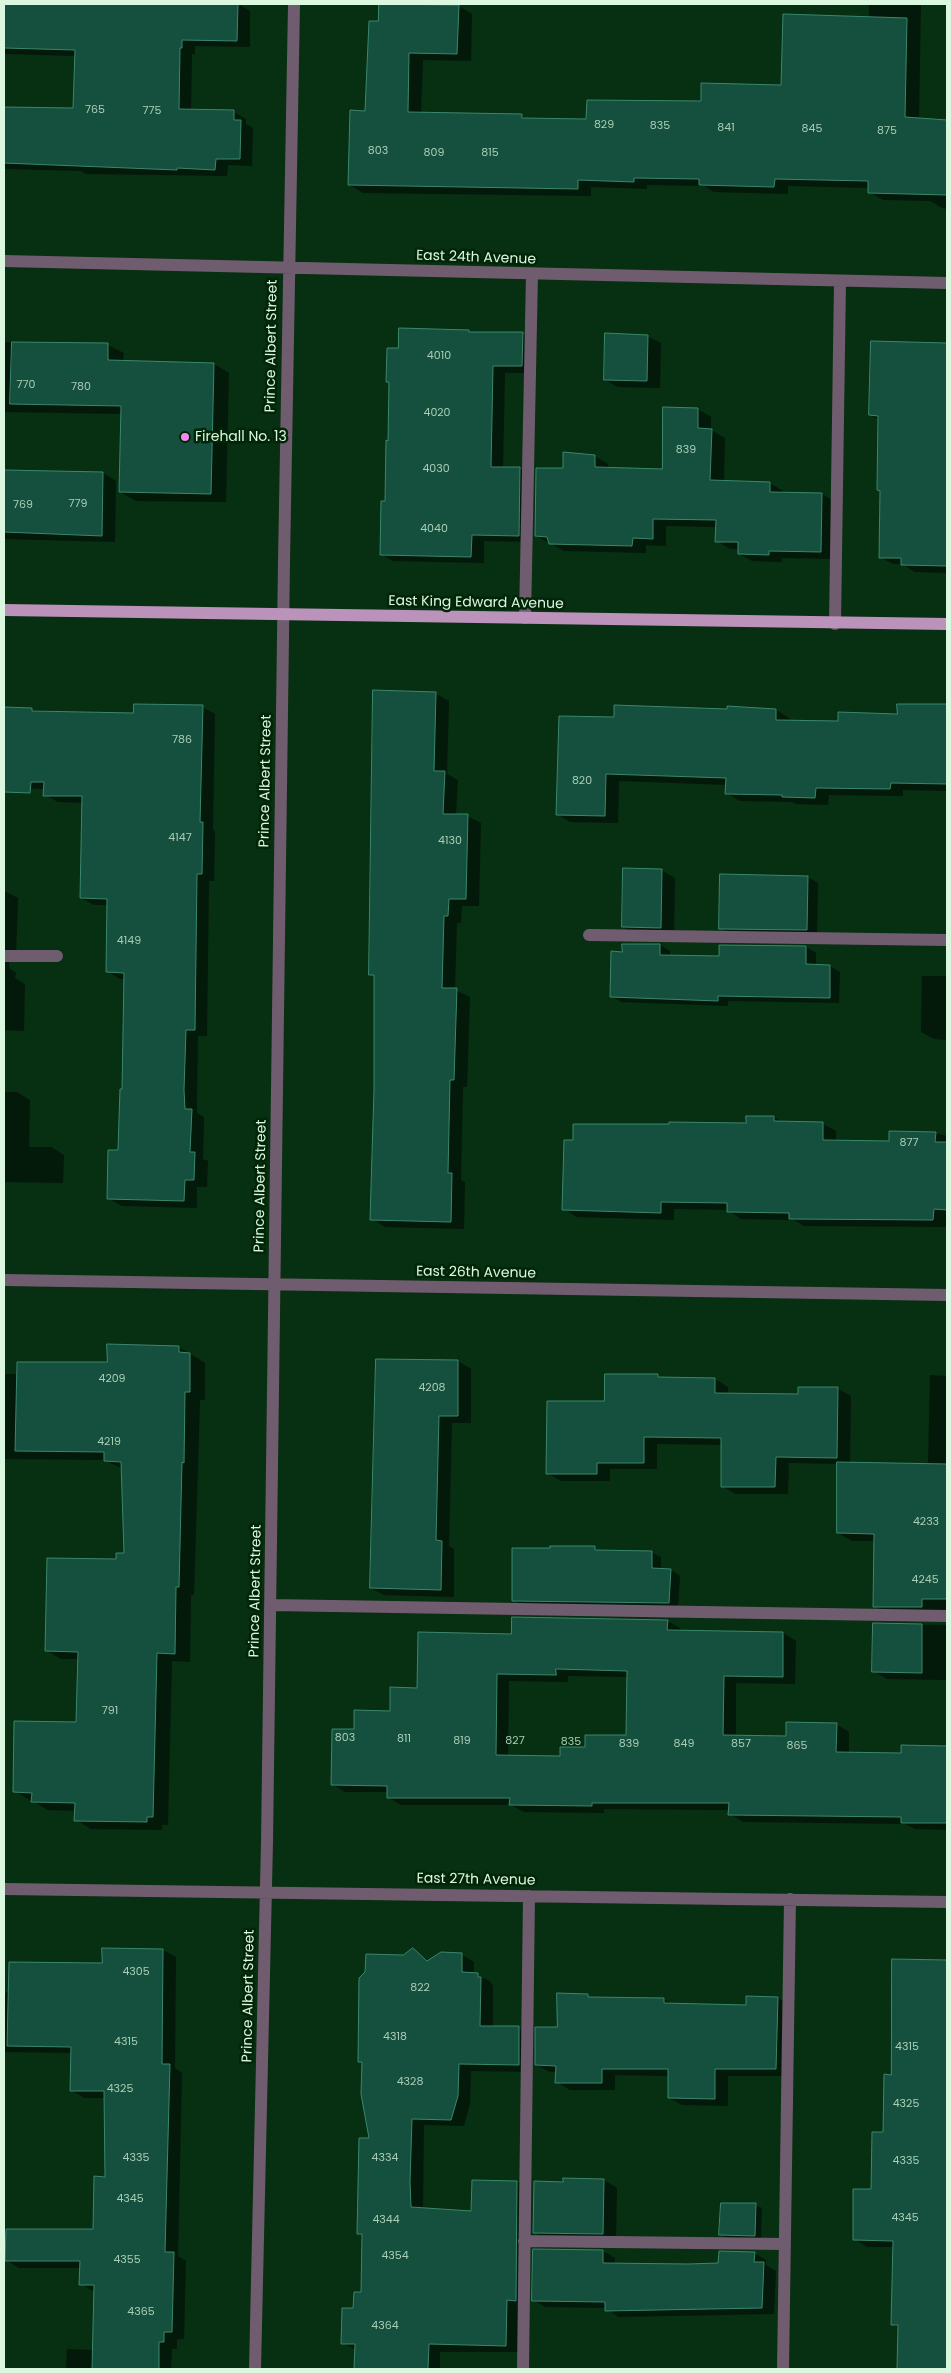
<!DOCTYPE html>
<html>
<head>
<meta charset="utf-8">
<style>
	body { margin:0 }
	#map { position:relative; width:951px; height:2373px; overflow:hidden; background:#072f11; font-family:Poppins,sans-serif }
	canvas { display:block }
	.frame { position:absolute; inset:0; border:5px solid #dcf7df; pointer-events:none }
</style>
</head>
<body>
<div id="map">
<canvas width="951" height="2373"></canvas>
<div class="frame"></div>
</div>
<script>
const ctx = document.querySelector('canvas').getContext('2d');
ctx.lineJoin = 'round';
function fillPath(path, color) { ctx.fillStyle = color; ctx.fill(path, 'evenodd'); }
function stroke(path, color, width, dash) { ctx.strokeStyle = color; ctx.lineWidth = width; ctx.lineCap = dash ? 'butt' : 'round'; ctx.setLineDash(dash || []); ctx.stroke(path); }
function label(font, color, halo, rows, align = 'center') {
  ctx.font = font + ' Poppins,sans-serif'; ctx.lineWidth = 5; ctx.setLineDash([]); ctx.textBaseline = 'middle'; ctx.strokeStyle = halo; ctx.fillStyle = color; for (const [text, x, y, turn = 0] of rows) {
    ctx.save(); ctx.translate(x, y); ctx.rotate((+turn || 0) * Math.PI / 180); ctx.textAlign = isNaN(turn) ? turn : align; if (halo) ctx.strokeText(text, 0, 0); ctx.fillText(text, 0, 0); ctx.restore();
  }
}
fillPath(new Path2D(`
	M4,4L119,5V4H238L250,11V47L195,46V54H192L191,111L234,112L246,119V124L253,128L252,166L228,165L227,176L86,174L81,171L4,169V108L75,109L76,56L4,54Z
	M869,4H921L919,119L947,120V209L942,208L930,201L883,200L869,192V188L788,186V194L714,192L704,186L647,185V189L591,187V196L363,193L350,185L367,112L370,23L458,6L472,14L471,61L423,60L421,113L521,115L528,119L588,121L702,102L782,86L869,19Z
	M469,331L473,333H522L535,340L534,373H505L503,468L520,469L532,476L531,542L484,541V563L393,561L381,554L390,442V383L387,381L400,350Z
	M647,336L661,343L660,388L618,387L605,380Z
	M4,342L108,345L124,353L123,361L214,364L229,373L226,502L136,501L120,492L122,414L5,412L4,422Z
	M872,342L947,344V573L915,572L902,564H893L880,557V420L870,415Z
	M664,408L698,409L711,417V430L725,438L724,482L770,483L783,491V493L822,494L835,502L834,559L782,558V562L752,561L739,554V549H730L717,541V527L666,526V546L646,545V553L564,551L536,536L564,470L595,456L608,464V469L663,470Z
	M103,473L116,481L115,542L4,539V476Z
	M375,692L436,694L449,701L447,774L458,780L456,815L467,816L481,823L479,906H462L461,923H457L455,990L470,997L467,1087H463L461,1180L465,1182L464,1229L385,1227L372,1219L376,977L371,974Z
	M202,707L215,714L213,829L215,831L214,881H209L207,1036H198L197,1098V1113L204,1117L203,1159L208,1161L207,1187H197V1208L122,1206L109,1199L120,1152L124,1090L125,979H120L107,971L108,905H94L81,898L83,803L58,802L45,795V789L4,788V709L135,714Z
	M776,710L789,718V722L839,723L840,713L946,714L947,791L903,790V796L829,795L828,805L796,804L792,802L740,801L726,793L727,785L619,781L618,823L570,822L557,814L615,719Z
	M661,870L675,878L674,935L637,934L623,927Z
	M808,877L818,883L817,935L731,934L720,928Z
	M4,891L18,898L16,956L10,959L9,965L10,969L16,973L15,978L25,984L24,1031L4,1030Z
	M660,945L670,951V956L720,958V946L806,947L816,953V966H830L840,972L839,1003L728,1001V1006L621,1002L611,996L623,953Z
	M922,976H947V1040L934,1039L921,1032Z
	M4,1092H17L30,1100L29,1147H51L64,1155L63,1183L4,1182Z
	M747,1117H774L784,1123L823,1124L836,1131V1142L890,1143L935,1133L947,1136L946,1227L804,1226L794,1220L741,1219L728,1210L674,1209V1220L577,1217L564,1209L747,1125Z
	M179,1347L205,1363V1400H200L194,1595H191L190,1662L172,1661L168,1825H162V1830L91,1829L76,1820V1811L48,1810L14,1791L77,1724L79,1659H61L46,1650L117,1560L125,1554L123,1469L104,1460L4,1459V1374H16V1363H108Z
	M458,1361L471,1369V1423H452L449,1546L454,1549V1597L384,1595L371,1588Z
	M658,1375L663,1379H715L728,1387V1394L799,1395L838,1389L851,1396L850,1463L928,1465L930,1375L947,1376V1615L888,1614L874,1606L875,1541H852L838,1533L839,1464L789,1463L788,1494H736L722,1486L723,1445L657,1444V1469H610V1481H561L547,1473L606,1402Z
	M594,1548L601,1551L651,1552L661,1557V1569L671,1570L680,1576L678,1608L522,1605L513,1600Z
	M668,1621L680,1628V1632L783,1633L796,1641L795,1684L736,1683V1736L787,1737L836,1724L849,1732V1754H903V1746H947V1830L915,1829L905,1824L743,1822L730,1814V1810L604,1809V1813L524,1812L511,1805H401L389,1798V1792H345L332,1784L355,1730L391,1712L418,1689L513,1635ZM568,1676L628,1677L627,1736L562,1757L508,1756L509,1681L568,1682Z
	M874,1624L947,1625V1680L887,1679L873,1671Z
	M104,1949L163,1950L176,1957L175,2068L182,2073L178,2256L186,2261L184,2339H177V2349H172L171,2369H66L67,2349L94,2350L95,2292L81,2284V2268H19L6,2260L95,2230L106,2178L105,2098H85L72,2091V2053L4,2052V1992L10,1993L103,1964Z
	M413,1950L430,1961L462,1955L474,1962V1974L490,1981L493,1986V2027L519,2028L531,2035V2072L471,2071L470,2103L464,2126L424,2125L423,2209L472,2212L517,2182L529,2189L518,2352H440V2369H355L356,2350L342,2343L362,2293L364,2236L358,2233L371,2139L363,2063L359,2061L403,1956Z
	M893,1960L947,1961V2369H898L899,2328L892,2324L894,2247H867L854,2239L872,2191L884,2133L892,2076Z
	M587,1995L593,1998L664,1999L672,2004L747,2006L778,1998L791,2006L789,2076H728V2106L682,2105L669,2098V2076L615,2075V2090H570L557,2082V2072H550L536,2065L558,2028Z
	M604,2180L617,2188L616,2241L547,2240L534,2232L564,2183Z
	M755,2205L762,2208L761,2238H727L721,2234Z
	M603,2251L615,2258V2264H720L754,2253L766,2260V2265L776,2271L774,2314L618,2317L606,2308L545,2307L533,2300Z`), '#0007');
const building = new Path2D(`
	M4,4H238L237,41L182,40V48H180L179,109L234,110V120H241L240,159H216L215,170L177,168V170L4,163V107L73,108L75,50L4,48Z
	M379,4L459,5L457,54L409,53L408,112L522,114V118L586,119L587,100L701,101V83L781,85L783,14L907,18L905,117L947,120V195L868,193V181L775,179L774,187L699,185V179L634,178V182L578,180V189L348,185L350,110L365,111L369,21H378Z
	M399,328L469,330V332H523L522,366H493L491,467H520L519,536L472,535L471,557L380,555L381,501H385L386,440L388,441L389,382H386L387,348H398Z
	M605,333L648,335L647,381L604,380Z
	M871,341L947,343V566L901,565V558H879L880,491L877,490L878,416L869,415Z
	M12,342L108,343V360L214,363L211,494L119,492L121,406L10,404Z
	M663,407L698,408V428L712,429L710,480L770,482V492L822,493L821,552L769,551V555L738,554V542H715L716,520L653,519V539L633,538L632,546L549,544L547,537L535,536L536,468H563V452L595,455V467L662,469Z
	M4,470L103,472L102,536L4,532Z
	M373,690L436,692L434,771H445L443,814H468L466,899H449L448,916H444L442,988H457L454,1080H450L448,1173H452L451,1222L370,1220L374,1089V975H369Z
	M134,704L203,705L200,822H203L202,874H197L195,1030H186L184,1090L185,1109H192L190,1152H195L194,1180H185L184,1201L107,1199L108,1150H118L120,1089H122L124,973L106,972L107,899L80,898L82,796H43L44,782H31L30,793L4,792V707L32,708V711L133,713Z
	M897,704H947V784L891,783L890,789L816,788L815,798L782,797V795L725,794L726,778L606,774L605,816L556,815L559,716L614,717V705L727,709V706L776,709V720L838,721V712L897,714Z
	M623,868L662,869L661,928L622,927Z
	M720,874L808,876L807,930L719,929Z
	M622,944H660V955L719,956V945L806,946V964L830,965V998L718,996V1001L610,997L611,951L622,952Z
	M746,1116H774V1121L823,1122V1140L889,1141V1131L936,1132L935,1142H947V1210L934,1209L933,1220L789,1219V1213L727,1212V1203L661,1202V1213L562,1210L564,1140H573V1124H669V1122L746,1123Z
	M107,1344L179,1346V1352L190,1353V1392H185L184,1463L182,1462L179,1587H176L175,1654L157,1653L153,1817H147V1822L74,1821L75,1803L31,1802L32,1793L13,1792L14,1721L76,1722L78,1652L45,1651L47,1558L116,1559V1553H124L121,1462L104,1461V1452L15,1451L17,1362H107Z
	M376,1359L458,1360V1416H439L436,1540L442,1541L441,1590L370,1588Z
	M605,1374H658V1377L715,1378V1393L798,1394V1387H838L837,1458L776,1457L775,1487H721V1438L644,1437V1463H597V1474H546L547,1401H604Z
	M837,1462L947,1464V1599H922V1607H873L874,1534L837,1533Z
	M550,1546H595V1550L652,1551V1568L671,1569L669,1603L512,1601V1548H550Z
	M512,1617L668,1620L667,1630L783,1632V1677L724,1676L723,1735L786,1736V1722L837,1723L836,1752L901,1753V1745L947,1746V1823H901V1817L728,1815L729,1803H592V1806L509,1805L510,1798H387V1786L331,1785L332,1729H354V1710L390,1711V1687L417,1688L418,1632L511,1634ZM556,1669L627,1671L626,1735H585V1747H560V1756L496,1755L497,1674L556,1675Z
	M873,1623L922,1624V1673L872,1672Z
	M102,1948L163,1949L162,2064H170L165,2252H174L172,2332H164V2342H159V2369H92L94,2285H79L80,2261H5L6,2229H93L94,2176L105,2177L104,2091H70L71,2047L7,2046L9,1962L102,1963Z
	M413,1948L427,1961L441,1952L462,1953V1972L478,1973V1977H481L480,2026H519V2065L459,2064L458,2096L451,2120L412,2119L410,2182L411,2207L471,2211L472,2180L517,2181L516,2301L507,2300L506,2346L429,2344L428,2369H354L355,2344H341L342,2308H353L354,2292H361L362,2234H357L359,2138H369L361,2094L362,2062H358L359,1978L365,1972L366,1954L403,1955Z
	M892,1959L947,1960V2369H897L898,2325H891L893,2241L853,2240V2189H871L872,2132H883L884,2074L891,2075Z
	M557,1993L588,1994V1997L664,1998V2003L746,2005V1996L778,1997L776,2069H715V2099L668,2098V2069H602V2083H555L556,2066L535,2065V2027H557Z
	M563,2178L604,2179L603,2234L533,2233L534,2181L563,2182Z
	M721,2203H756L755,2236L719,2235Z
	M533,2249L603,2250V2263L688,2264L718,2263L719,2251L755,2252L754,2262H764L762,2308L605,2311V2302L532,2301Z`);
fillPath(building, '#14503d');
stroke(building, '#3b876d', 1);
stroke(new Path2D(`
	M4,261L947,283
	M525,618L532,274
	M835,624L840,281
	M589,935L947,940
	M4,956H57
	M4,1280L947,1295
	M271,1605L947,1616
	M4,1889L947,1902
	M524,2241L785,2244
	M255,2369L267,1842L284,561L294,4
	M523,2369L529,1896
	M783,2369L790,1899`), '#705c6f', 12);
stroke(new Path2D(`
	M4,610L947,624`), '#bb92b9', 12);
for (const [x, y, r, color] of [
	[185,437,5,"#f389f1"]
]) { const dot = new Path2D(); dot.arc(x, y, r, 0, 2 * Math.PI); ctx.fillStyle = color; ctx.fill(dot); stroke(dot, '#002507', 2); }
label('11px', '#aacdb6', null, [
	["765",95,110],
	["775",152,111],
	["829",604,125],
	["835",660,126],
	["841",726,128],
	["845",812,129],
	["875",887,131],
	["803",378,151],
	["809",434,153],
	["815",490,153],
	["4010",439,356],
	["770",26,385],
	["780",81,387],
	["4020",437,413],
	["839",686,450],
	["4030",436,469],
	["779",78,504],
	["769",23,505],
	["4040",434,529],
	["786",182,740],
	["820",582,781],
	["4147",180,838],
	["4130",450,841],
	["4149",129,941],
	["877",909,1143],
	["4209",112,1379],
	["4208",432,1388],
	["4219",109,1442],
	["4233",926,1522],
	["4245",925,1580],
	["791",110,1711],
	["803",345,1738],
	["811",404,1739],
	["819",462,1741],
	["827",515,1741],
	["835",571,1742],
	["839",629,1744],
	["849",684,1744],
	["857",741,1744],
	["865",797,1746],
	["4305",136,1972],
	["822",420,1988],
	["4318",395,2037],
	["4315",126,2042],
	["4315",907,2047],
	["4328",410,2082],
	["4325",120,2089],
	["4325",906,2104],
	["4335",136,2158],
	["4334",385,2158],
	["4335",906,2161],
	["4345",130,2199],
	["4345",905,2218],
	["4344",386,2220],
	["4354",395,2256],
	["4355",127,2260],
	["4365",141,2312],
	["4364",385,2326]
]);
label('14px', '#dcf7df', '#002507', [
	["East 24th Avenue",476,258,2],
	["Prince Albert Street",272,346,-89],
	["East King Edward Avenue",476,603,1],
	["Prince Albert Street",266,781,-89],
	["Prince Albert Street",261,1186,-89],
	["East 26th Avenue",476,1273,1],
	["Prince Albert Street",256,1591,-89],
	["East 27th Avenue",476,1880,1],
	["Prince Albert Street",249,1996,-89]
]);
label('14px', '#dcf7df', '#002507', [
	["Firehall No. 13",195,437]
], 'left');
</script>
</body>
</html>
